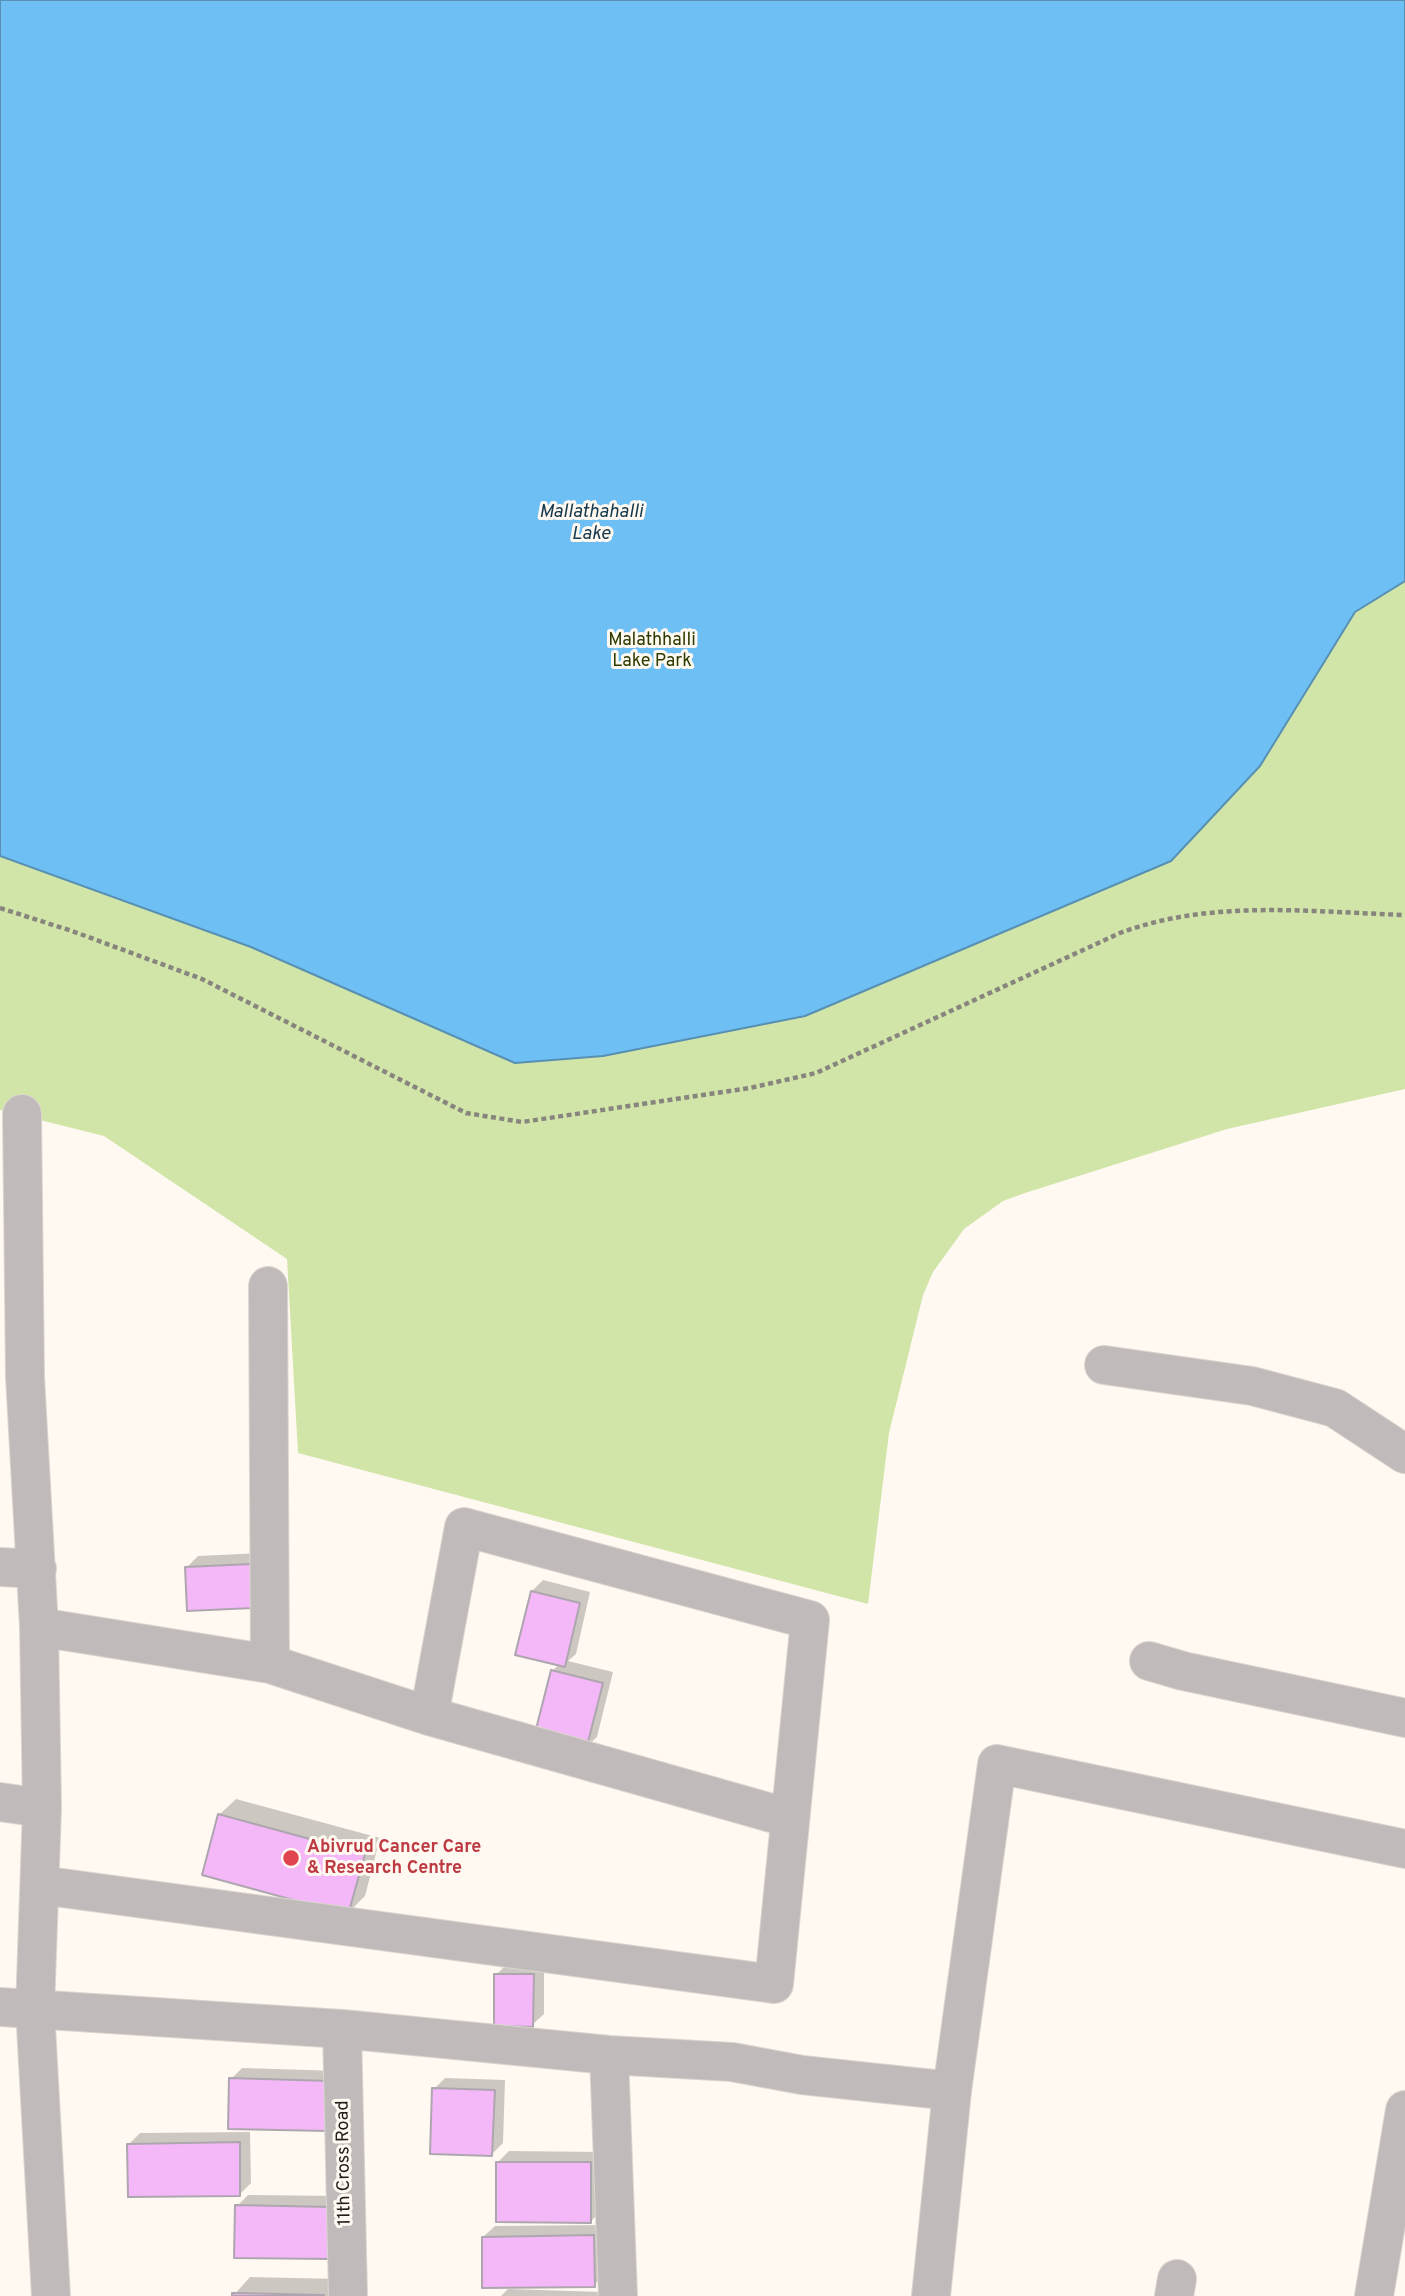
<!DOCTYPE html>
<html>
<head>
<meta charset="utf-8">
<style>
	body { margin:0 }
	canvas { display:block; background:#fff9f1 }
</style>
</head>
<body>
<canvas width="1405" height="2296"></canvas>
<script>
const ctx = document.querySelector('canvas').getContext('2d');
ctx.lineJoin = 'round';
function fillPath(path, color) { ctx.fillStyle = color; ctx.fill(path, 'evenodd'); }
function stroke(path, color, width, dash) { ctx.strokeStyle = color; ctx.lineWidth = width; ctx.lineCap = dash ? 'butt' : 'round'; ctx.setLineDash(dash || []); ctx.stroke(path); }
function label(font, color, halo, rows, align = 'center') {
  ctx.font = font + ' Overpass,sans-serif'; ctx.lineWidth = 6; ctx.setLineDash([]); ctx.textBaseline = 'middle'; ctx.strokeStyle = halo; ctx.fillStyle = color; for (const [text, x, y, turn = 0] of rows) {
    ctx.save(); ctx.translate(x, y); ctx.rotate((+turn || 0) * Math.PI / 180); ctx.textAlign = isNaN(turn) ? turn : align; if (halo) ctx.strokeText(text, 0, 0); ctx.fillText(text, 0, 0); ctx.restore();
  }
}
fillPath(new Path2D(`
	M0,0H1405V1089L1227,1129L1025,1193L1003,1201L964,1229L933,1272L923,1295L889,1433L868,1604L298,1453L287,1259L104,1136L0,1110Z`), '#d1e5a8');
const water = new Path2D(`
	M0,0H1405V581L1355,612L1260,766L1171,861L805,1016L603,1056L515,1063L251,947L0,856Z`);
fillPath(water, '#6ec0f4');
stroke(water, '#5790b3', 2);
fillPath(new Path2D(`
	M262,1553L263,1595L187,1567L198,1556Z
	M543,1580L590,1592L576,1654L568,1661L613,1672L597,1737L585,1748L552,1671L560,1664L532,1591Z
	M236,1799L380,1838L365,1896L348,1913L219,1815Z
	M507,1964H544V2014L532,2025L496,1975Z
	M242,2068L340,2071L338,2118L231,2079Z
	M445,2078L505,2080L503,2143L492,2154L434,2089Z
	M250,2132L251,2183L240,2194L129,2144L140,2133Z
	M509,2151L602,2152L601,2211L590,2222L498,2162Z
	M248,2195L341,2196L340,2246L237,2206Z
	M605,2225V2274L594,2285L483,2237L495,2226Z
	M250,2277L340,2279V2296H233Z
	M508,2289L603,2292V2296H501Z`), '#0003');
const building = new Path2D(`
	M251,1564L253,1608L187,1611L185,1567Z
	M531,1591L580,1603L565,1667L515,1655Z
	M551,1670L603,1683L586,1750L534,1737Z
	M218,1814L365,1854L348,1915L202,1875Z
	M494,1974H534L533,2027L494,2026Z
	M229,2078L330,2081L328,2131L228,2129Z
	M432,2088L495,2090L492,2156L430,2154Z
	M240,2142V2196L128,2197L127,2144Z
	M496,2162H591V2223L496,2222Z
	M235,2205L331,2207L330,2259L234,2258Z
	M594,2235L595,2287L482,2288V2237Z
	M232,2293L324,2295V2296H232Z`);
fillPath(building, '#f4b7f8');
stroke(building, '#aea6af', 2);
const street = new Path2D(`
	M22,1114L25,1377L39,1627L42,1808L35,2009L51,2296
	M268,1286L270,1664
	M1104,1365L1252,1386L1335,1408L1405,1454
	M0,1567L37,1569
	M39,1627L270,1664L429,1716L789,1818
	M1149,1661L1183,1671L1405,1718
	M0,1802L42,1808
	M40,1885L774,1984L810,1620L464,1527L429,1716
	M0,2007L342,2029L609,2055L732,2062L802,2075L952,2091
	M342,2029L348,2296
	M609,2055L618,2296
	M931,2296L952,2091L997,1764L1405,1849
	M1174,2296L1177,2279
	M1374,2296L1405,2110`);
stroke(street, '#dbd6cf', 40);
stroke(new Path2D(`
	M0,908L72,931L202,979L466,1113L522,1122L750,1088L816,1073L1120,933C1211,899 1310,912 1405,915`), '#88857f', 4.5, [5, 3.5]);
stroke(street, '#c0baba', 38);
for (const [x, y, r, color] of [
	[291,1858,9,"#e0444e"]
]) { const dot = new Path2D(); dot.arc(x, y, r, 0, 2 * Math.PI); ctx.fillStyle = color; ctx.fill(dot); stroke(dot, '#fff9f1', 2.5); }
label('18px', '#2d3b00', '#fff9f1', [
	["Malathhalli",652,641],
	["Lake Park",652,662]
]);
label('bold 18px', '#be3a42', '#fff9f1', [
	["Abivrud Cancer Care",307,1848],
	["& Research Centre",307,1869]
], 'left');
label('18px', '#211f1b', '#fff9f1', [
	["11th Cross Road",345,2163,-91]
]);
label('italic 19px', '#14384d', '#fff9f1', [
	["Mallathahalli",591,513],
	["Lake",591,535]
]);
</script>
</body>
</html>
